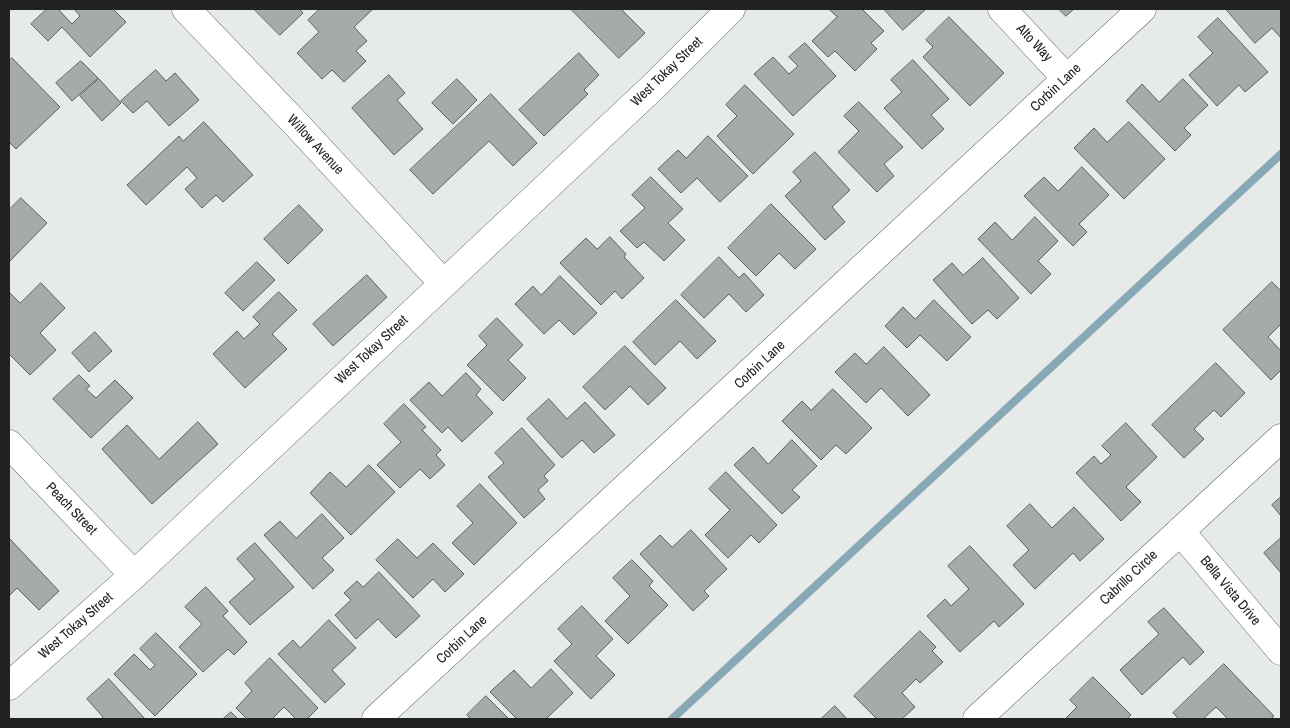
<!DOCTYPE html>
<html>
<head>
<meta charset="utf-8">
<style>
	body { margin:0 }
	#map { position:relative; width:1290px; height:728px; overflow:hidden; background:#e6eae8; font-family:"Archivo Narrow",sans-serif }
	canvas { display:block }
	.frame { position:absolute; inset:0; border:10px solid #212221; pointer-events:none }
</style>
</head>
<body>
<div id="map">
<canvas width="1290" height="728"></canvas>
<div class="frame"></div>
</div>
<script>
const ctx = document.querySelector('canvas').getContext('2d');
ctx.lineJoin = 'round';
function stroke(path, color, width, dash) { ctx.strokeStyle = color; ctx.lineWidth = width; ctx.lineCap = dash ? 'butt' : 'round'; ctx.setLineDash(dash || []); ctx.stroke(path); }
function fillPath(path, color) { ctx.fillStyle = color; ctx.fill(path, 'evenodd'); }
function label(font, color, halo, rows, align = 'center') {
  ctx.font = font + ' "Archivo Narrow",sans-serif'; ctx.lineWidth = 5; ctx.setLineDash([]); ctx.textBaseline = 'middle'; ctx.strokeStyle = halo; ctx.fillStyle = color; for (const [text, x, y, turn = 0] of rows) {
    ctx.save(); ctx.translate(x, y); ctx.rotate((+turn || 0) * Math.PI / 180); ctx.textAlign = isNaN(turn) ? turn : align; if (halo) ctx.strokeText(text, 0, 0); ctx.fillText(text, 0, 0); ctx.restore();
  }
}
stroke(new Path2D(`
	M672,719L1281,154`), '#87a8b4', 8);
const building = new Path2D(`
	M47,9H58L72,24L80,16L74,9H113L126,22L90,57L62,27L48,41L31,24Z
	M254,9H299L303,13L280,35Z
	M320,9H373L354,27L367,41L356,51L366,61L344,82L332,70L322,79L297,53L319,32L308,20Z
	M571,9H621L645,33L619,58Z
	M829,9H862L884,31L871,43L877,49L855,71L835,51L828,57L812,41L837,17Z
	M884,9H926L903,30Z
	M1059,9H1074L1066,16Z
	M1226,9H1281V38L1272,28L1255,43Z
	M949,17L1004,73L970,106L923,57L933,47L926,40Z
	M1218,18L1268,72L1245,92L1239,85L1217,106L1189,75L1213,53L1198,37Z
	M805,43L836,76L793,116L754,74L773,57L789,74L798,66L789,57Z
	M579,53L599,75L584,90L588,94L544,136L519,110Z
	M12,58L60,107L16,149L9,142V61Z
	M913,60L949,99L931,115L944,129L922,149L884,108L902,92L891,80Z
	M81,61L98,78L72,101L56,83Z
	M156,70L166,81L175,73L199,100L169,126L147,101L133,113L121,101Z
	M389,75L405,93L397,100L423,129L394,155L352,108Z
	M99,79L121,103L102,121L80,96Z
	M457,79L477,100L453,124L432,103Z
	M1183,79L1208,105L1184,128L1191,135L1175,151L1126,101L1142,84L1159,102Z
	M745,85L794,134L753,174L717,136L737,116L726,105Z
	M491,94L537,143L513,166L489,141L433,194L410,170Z
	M859,102L903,147L884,164L894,176L877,192L838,152L859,131L844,116Z
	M204,122L253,175L223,202L216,195L202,208L185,189L197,178L187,167L146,205L127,185L179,136L183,141Z
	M1129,122L1165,159L1124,199L1074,148L1094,128L1107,142Z
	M708,136L748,176L720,202L697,178L681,193L658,169L678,150L686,158Z
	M815,152L850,190L832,207L845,222L825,240L785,196L801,181L793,172Z
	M1082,167L1109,195L1079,224L1087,232L1073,246L1024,196L1044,177L1058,191Z
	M651,177L683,209L668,223L685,240L664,261L644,242L637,248L620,231L645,208L632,195Z
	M21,198L47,223L9,262V210Z
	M771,204L816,249L795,269L779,253L756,276L728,248Z
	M299,205L323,230L288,264L264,239Z
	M1035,217L1058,241L1038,261L1051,274L1031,294L978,239L995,222L1012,240Z
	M610,237L626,254L624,257L644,278L622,299L615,291L601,305L560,263L586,238L597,249Z
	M719,257L739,278L744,273L764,295L746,312L729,294L704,318L681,295Z
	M983,258L1019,298L997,319L988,310L972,324L933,280L952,263L963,275Z
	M257,262L275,280L243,311L225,293Z
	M367,275L387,297L333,346L313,324Z
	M560,276L597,313L574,335L559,320L544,334L515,304L533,286L541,295Z
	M1272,282L1281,291V324L1268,337L1281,351V370L1271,380L1223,330Z
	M41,283L65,308L40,333L56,350L30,375L9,354V292L20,303Z
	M279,292L297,310L272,334L287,349L245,388L213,354L237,331L244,339L260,324L253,317Z
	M676,300L716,341L697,359L680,341L655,365L633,342Z
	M934,300L971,337L947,361L920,335L907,348L885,326L903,307L915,319Z
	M497,318L523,345L508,360L526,378L503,401L467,365L487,345L479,336Z
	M95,332L112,351L89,372L72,353Z
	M625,346L666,388L648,405L630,386L605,410L583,387Z
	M884,347L930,395L908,416L881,388L866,403L835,372L855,353L866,364Z
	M1216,363L1245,393L1221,417L1214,410L1194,429L1204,439L1184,458L1152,425Z
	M466,373L481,389L476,395L493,413L462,442L448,427L442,433L410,400L429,382L442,396Z
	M79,375L90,386L86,389L96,398L115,380L133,398L91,438L53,399Z
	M833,389L872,428L846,454L836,445L821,460L782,421L802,401L811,410Z
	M549,399L567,419L585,402L615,435L594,453L582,440L562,458L527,419Z
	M404,404L426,427L422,430L441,450L436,455L445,465L430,479L420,469L400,488L377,465L401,442L384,424Z
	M198,422L218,444L152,504L102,449L127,425L159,459Z
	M1126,423L1157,457L1126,487L1141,502L1121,521L1076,473L1094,456L1101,464L1111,455L1102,446Z
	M522,428L555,465L544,476L548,481L538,490L545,499L524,518L488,477L504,463L495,453Z
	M792,440L817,466L792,490L800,497L782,514L734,465L753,447L768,464Z
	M369,465L395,492L351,535L310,493L330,472L346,487Z
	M726,472L777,525L759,543L751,535L728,558L705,535L730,510L709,489Z
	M480,484L517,523L474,565L452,543L473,523L457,506Z
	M1281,497V516L1272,505Z
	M1030,504L1052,528L1074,507L1104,539L1080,561L1073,553L1035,589L1013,565L1029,550L1007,526Z
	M322,514L344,538L322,558L334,570L313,589L264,535L280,521L296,538Z
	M691,530L727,569L704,591L709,596L693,611L640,554L660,535L672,547Z
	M9,538L59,591L39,610L17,588L9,596Z
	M1281,538V573L1264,553Z
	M398,539L417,558L433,543L464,574L445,592L433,579L413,598L376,560Z
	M255,543L294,587L250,625L229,602L255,579L237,559Z
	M970,546L1024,604L999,627L994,621L960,652L927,616L945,599L951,606L969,589L948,566Z
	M632,560L653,581L649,586L668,605L628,644L605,621L630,596L613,578Z
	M379,572L420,616L396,638L378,619L356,639L335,615L351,600L344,593L357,581L363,587Z
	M206,587L228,611L223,616L247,642L234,655L228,649L203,672L179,647L202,624L185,607Z
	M582,606L613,639L596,656L615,675L591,699L554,661L572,644L558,629Z
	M1164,608L1204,652L1190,665L1183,657L1142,695L1120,670L1159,634L1148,622Z
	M329,620L356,648L332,670L345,684L325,703L278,654L293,640L300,648Z
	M920,631L936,647L932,651L943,662L920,683L916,679L902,693L915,707L902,719H877L854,696Z
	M156,633L197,674L155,716L114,674L134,654L150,670L155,665L140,649Z
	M270,658L318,708L307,719H296L284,707L272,719H247L236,708L252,691L245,683Z
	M1224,664L1274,716L1271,719H1228L1216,707L1203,719H1179L1173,713Z
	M551,669L573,693L546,719H517L490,692L514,670L531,688Z
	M1093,677L1131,715L1127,719H1065L1077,707L1070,700Z
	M109,679L145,719H101L103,717L87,699Z
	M486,696L508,718L506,719H471L467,715Z
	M835,706L847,719H821Z
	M231,712L238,719H223Z`);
fillPath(building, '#a7aaaa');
stroke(building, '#5d6060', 1);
const minor = new Path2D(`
	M186,9L298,126L443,283
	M1002,9L1066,78
	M9,444L134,575
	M1180,531L1281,651
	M9,686L134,575L654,86L731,9
	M376,719L1142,9
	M977,719L1281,438`);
stroke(minor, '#636664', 29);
stroke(minor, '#fff', 28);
label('14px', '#212221', '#fff', [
	["Alto Way",1034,43,47],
	["West Tokay Street",667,72,-44],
	["Corbin Lane",1056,88,-43],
	["Willow Avenue",315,145,47],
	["West Tokay Street",372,350,-43],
	["Corbin Lane",760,365,-43],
	["Peach Street",71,509,46],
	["Cabrillo Circle",1129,578,-43],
	["Bella Vista Drive",1230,591,50],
	["West Tokay Street",76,626,-41],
	["Corbin Lane",462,640,-43]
]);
</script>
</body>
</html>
